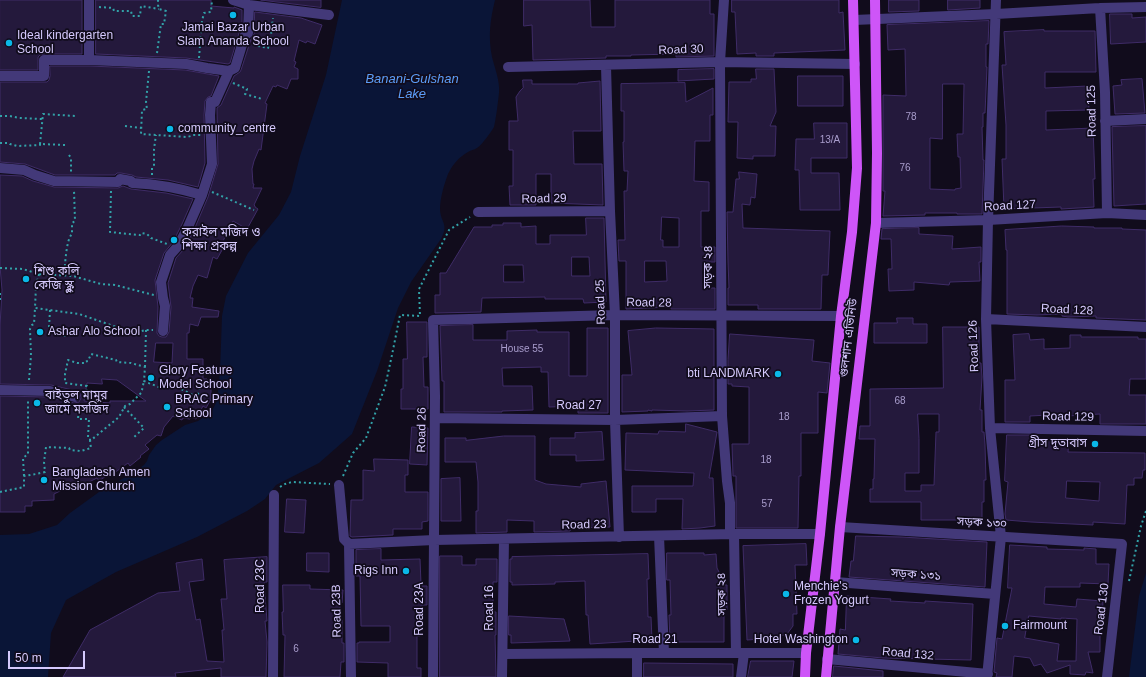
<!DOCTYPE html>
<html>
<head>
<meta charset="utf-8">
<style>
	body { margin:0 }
	#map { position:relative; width:1146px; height:677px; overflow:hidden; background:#110c1c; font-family:Arial,sans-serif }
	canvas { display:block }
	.scale { position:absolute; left:8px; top:651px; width:77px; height:18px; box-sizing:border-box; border:2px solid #d5c9fd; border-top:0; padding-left:5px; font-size:12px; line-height:14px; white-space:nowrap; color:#d5c9fd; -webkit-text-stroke:3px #110c1c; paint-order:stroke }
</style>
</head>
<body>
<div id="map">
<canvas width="1146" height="677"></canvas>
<div class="scale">50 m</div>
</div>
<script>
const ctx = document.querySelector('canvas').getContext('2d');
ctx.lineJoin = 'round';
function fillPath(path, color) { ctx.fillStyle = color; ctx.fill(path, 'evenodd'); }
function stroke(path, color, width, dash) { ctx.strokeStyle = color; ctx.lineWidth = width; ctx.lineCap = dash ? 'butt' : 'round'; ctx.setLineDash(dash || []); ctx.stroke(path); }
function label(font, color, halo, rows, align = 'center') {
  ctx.font = font + ' Arial,"Noto Sans Bengali",sans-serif'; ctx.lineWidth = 3.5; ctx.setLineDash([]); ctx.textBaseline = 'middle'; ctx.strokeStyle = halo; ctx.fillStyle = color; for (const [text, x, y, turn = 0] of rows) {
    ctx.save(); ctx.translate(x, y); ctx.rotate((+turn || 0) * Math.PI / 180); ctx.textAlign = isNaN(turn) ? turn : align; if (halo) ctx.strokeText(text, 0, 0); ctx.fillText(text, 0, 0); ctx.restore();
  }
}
fillPath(new Path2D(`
	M342,0H495C490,21 488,36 492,57C495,69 500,81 499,93C498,102 496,119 494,127C491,132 482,145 477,148C474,150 471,150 468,152C459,157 453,164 448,174C444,185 440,198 440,210C441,223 449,224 441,239L411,282L398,308L377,371L352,434L319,463L276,485L265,499L247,511L197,537L116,572L66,600L51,633L48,677H0V535L29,534L57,525L70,513L99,492L131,474L144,465L147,461L149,455L156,445L162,440L185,425L198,421L210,413L214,407L217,400L220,372L222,316L226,296L248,253L279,215L291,192L300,156L326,75Z
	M1146,573V677H1129L1139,596Z`), '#0a1537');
const building = new Path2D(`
	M0,0H82V54H44L40,55L38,57V70H0Z
	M96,0H211V6L234,8V7L242,10V29L239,33L230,63L228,64L186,58L96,54Z
	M261,0H321V7Z
	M524,0H590L591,27H615V0H710V14H714V56L676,57V54L631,55V56H606V58L533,60L532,25L524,26Z
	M732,0H839V13L843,12L845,50L774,53V56H756V53L737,54L735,12H732Z
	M889,0H919V11L889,12Z
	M948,0H980V8L948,10Z
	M255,12L301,18L322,25L315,44L307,41L306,43L299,40L294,61L296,62L294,67L298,69V79H291L287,89L277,85L276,87L273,86L265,103L267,104L261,150L259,149L254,161L252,169L253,184H254L253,188H262L254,205L255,206V207L258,209L247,229L233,221L223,241L226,243L217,259L213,257L207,278L198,275L193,286L190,298H193L192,307L219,311L218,317H201L198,326L190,324L189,333H187V359H203V379H207V387H211V399L206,408L203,406L196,419L191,417L190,419L183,418L182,420L173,416L164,427L161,436L157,435L145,445L149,449L140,456L141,457L130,466L128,463L110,476L109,474L99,481L97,478L77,488L74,484L54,494V500L32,501V506H25V512H0V396L49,397L74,403L79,402L81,398L80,393L77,391L51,385L0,384V326L2,290L0,266V175L22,176L33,181L54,187L118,188L123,186L131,189L166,193L193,199L182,224L173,242L164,253L155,280L158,307L157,333L159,336L162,337H166L169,332L171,307L168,283L176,258L184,249L194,230L208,197L218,164L217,108L221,105L234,76L240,72L241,70L251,39L253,36L254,34ZM156,343H173L172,363L154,362ZM102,379L117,380L146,401H110V403L84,401L87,383L102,384Z
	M1110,14H1132V18L1146,17V42L1111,44Z
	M989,21L988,44H986V67H987L985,113H983V127H982L983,160H984L982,214H957V213H925V215L883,216L885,191H883V95L906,96L905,49L888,50L887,25ZM943,84H964L963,134H957L958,157H960L961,188L955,189V190L930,189V138L942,139Z
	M1044,30V31H1095L1096,72H1045V88L1088,86L1089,110L1046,111V130L1093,128L1095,179H1093L1094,207L1061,209V207L1004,209L1002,159H1006V125L1002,65H1006L1004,32Z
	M50,66H89L185,70L219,76L211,96L208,97L205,101L204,115L205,163L198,187L168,180L136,177L132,175L121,173H117L115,175H55L25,164L0,162V82H47L49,80L50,76Z
	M714,69V79L678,81V70Z
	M756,69H774L776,112L770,126H776L775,156H753V159L737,158L738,122H728L729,82H751V79H756Z
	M798,76H843V106H798Z
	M1142,79L1145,113L1115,114L1113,86L1122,85L1121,80Z
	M523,80H532V84H578V83L600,81L601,131H573L574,164H602L603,205L551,203V174H536V205H510L509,186H513V150H509V121H518L516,97L520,91L523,88Z
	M685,83L686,102L713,88V115H710V141H695L694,181L709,182V211H701V247H715V262H709L710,288H715V309H671V307L626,309V261H619L618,240H625L624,191H627L628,171H624L623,142H624V111H621V84ZM662,217L679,218V247H663V240H661ZM645,261H666L667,281L645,282Z
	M814,123H847V158H811V173H839L840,210H800L799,170H795L796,139H814Z
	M1146,126V204L1114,206L1112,127Z
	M739,172L757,174L755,198L751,197L750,205L742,204L743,228L830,231L828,275H822L821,309H758V305H728V288H729L728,262L727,212H733L736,179H739Z
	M586,218H604L606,302L584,303L583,299H545V297L482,298L481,312L435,313V295H440V273H446L474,227H492V225H503V223H521V227L536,226V244H550V235H586ZM572,257H589L590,276H572ZM504,265H523L524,282H504Z
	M1062,226L1094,227V228H1122V229L1146,230V320L1096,318V316L1068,317L1062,316V314L1037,315L1007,314V250H1006L1005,230Z
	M919,228V234L953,236L952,249L981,247V262H979L980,281L950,282L949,285L914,282V290L889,291L888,269H892L891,239H881L882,229Z
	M897,318H913V324H927V343H874V323H897Z
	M407,322H427V357H423L424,387H428V409H401V389H403V359H407Z
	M473,325V340H507V331L537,330V332H569V376H587V328H608V413H578V406L549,407L548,372H541V367L502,368L503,386H532L533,410L502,411V412H444V381H442L440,326Z
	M943,327H979V363H981L982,377L980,410H982V432H984L985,445L986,480H984V502H982V520H921V502H870V489H873V479H874L875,439H859L860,426H870V389L943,388ZM918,414H939V432H936L934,485H921V491H905V473H919V439Z
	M656,328L714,329V410L687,411L652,410V411L648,410V411L622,412V375H632L628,331Z
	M730,334L814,340L812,361L830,363L827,393L818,392V433H801V476H799L798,528H736V476H733L732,444H749V387L732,386V384H728V360Z
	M1029,334L1030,340L1044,339V349L1070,348V335H1081V337H1138V339H1146V379H1130L1129,395H1146V424H1100V414L1067,416V414L1030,416V422H1005V380H1015L1013,335Z
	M686,424L717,432L709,478H713L715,526L700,528L682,529L683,499H656V512H632V486H693L694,473L625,470L626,433L658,434L659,431L685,432Z
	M412,427L428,428L427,465L410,464Z
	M602,432L604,460L576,461V455H550V438H575V433Z
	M1007,435H1030V438L1069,440L1068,452L1145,453V470H1143L1142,478H1134V485H1127L1125,524L1093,522V525L1031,522L1006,520L1005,514L1008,482L1005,481ZM1067,481L1100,482L1099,501L1066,498Z
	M504,436H535V480L546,484L581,487V484L606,481L610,527L571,528L570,531L534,532V521L507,520V532L476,533V511H478V482L476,462H445V438H466V440Z
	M374,459L408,460V475H405V492H428V521L422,522V529H393V535L352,537L350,536L351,500H363V470L374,471Z
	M460,478L461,521H441V479Z
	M287,499L306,500L304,533L285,532Z
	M856,536L901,537L987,542L985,587L849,577L851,561H853Z
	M806,544L807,565H795L797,614H793V626L787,634L774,638L747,640L743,546Z
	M1010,545L1047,547V549L1084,550V548L1096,549V564H1109L1108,584L1080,583V587H1045L1044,604L1076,607L1077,599L1103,601L1102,621H1100V652H1088L1093,673L1086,672L1085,675L1070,674V665L1047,673L1041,664L1034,666L1030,658L1014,656L1012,677H996L997,673L994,672L997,638L1002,639L1012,588H1008ZM1029,616L1061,619V618L1077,619L1076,661H1057L1059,644L1025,638Z
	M381,549V560L420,559L421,584H422V586H427V605H421V615H419L420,636H417V668H421V677H388V663L357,662V643H359V642H390V626H361L360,576H356V550Z
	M307,553H329V572L307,571Z
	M667,553H704V555L716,554L717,568L721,576V585H727V610H724V642H670L669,615H671L670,580H667Z
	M648,554L649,579H647L648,617H651L652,640L590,644L588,615H586L585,581L555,582V584L512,585V582H510V559H512V557Z
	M440,556H462V565H476V559H497V582H493V612H496V635H495L496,677H440Z
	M267,557V582H264L267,621H265L267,642L266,677H221V668L175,673L176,677H63L90,630L158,593L180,591L176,563L202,559L204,580L189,582L196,620L200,619L207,661L224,662L222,630H224L221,599H227L224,560Z
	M283,585H310V589L343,590L342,603H340V620H342V643H344V662H341L340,677H284L285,635H283L282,612H283Z
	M847,596L891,599L890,601L925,603V601L973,604L971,660L883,658L838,654L840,629L845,630Z
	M509,616L564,619L570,641L511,643V635H509Z
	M751,661H794L792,677H748Z
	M644,663L733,664V677H644Z
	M834,666L883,671V677H833Z`);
fillPath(building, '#24193c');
stroke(building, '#3f2c67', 1);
stroke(new Path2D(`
	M99,7L113,8L114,11H131L132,16H140L141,6L159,9
	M253,45L268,48L271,35L273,18
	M157,53L161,24H164L166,11L159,9L158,5V0
	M199,58L202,21L204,13L211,12L212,0
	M149,71L146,102L147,109L142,110L141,134L187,137L191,136L193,135H202
	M233,83L247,89L245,94L262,99
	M0,116H10L19,118L42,119
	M125,126L141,128
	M0,143H9L10,144L17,146L40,145V144
	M65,145L40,144L43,114L75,116
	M69,155L71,158V172
	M152,175V168L154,166V149L156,135
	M111,191L110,232L139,235H140L141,233L147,234L151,238L167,244
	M212,192L254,210
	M0,268L23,269L39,274L73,276L101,284L115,285L154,295
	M39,274L36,286L35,308L79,314L134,333L146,330H153
	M64,276C65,267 66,239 72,234V223L75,221L74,190
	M0,293V302
	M50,310L49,328L65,329L64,339
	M145,367L146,330
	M29,380L31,356L30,329L32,325L34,324L35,308
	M86,396L87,386L65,383V374L68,360L77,363H84V362L88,361L91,354L116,360L117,362L131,363L145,367L144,381L161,388L163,382L165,383L171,384L197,397L201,384
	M79,406L78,419H89L88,437L90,438V441
	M124,407L144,428L133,438
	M24,476L23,458L28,454V401
	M343,476L353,453L366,438L385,387L392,355L400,315L420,316L419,289L449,230L470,217
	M280,487L285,484L292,482L330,484
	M0,492L24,487V476L36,474L45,472L44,462L46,447L69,448L70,450L81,451L91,448L90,441L119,417L125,406L130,404L141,393L142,390L144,381
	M1129,581L1141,526L1146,511`), '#32a2a8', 2, [2, 3]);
stroke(new Path2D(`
	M233,0L249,5L329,15
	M724,0L720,62L722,416L727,481L730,503V534
	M1100,8L1105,92L1107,213
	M854,20L996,14L1100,8L1146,7
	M89,60V0
	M606,66L610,211L615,315V420L619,537
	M508,67L720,62L855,64
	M0,76H44V60H89L186,64L207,68L229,71
	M1105,121L1146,119
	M0,168L24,170L35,175L54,181L118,182L120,179L131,181L132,183C156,184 179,188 202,195L212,164L210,115L211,102H215L229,71L235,68L245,35L248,33L249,5
	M478,212L610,211
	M876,223L988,220L1107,213L1146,215
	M986,319L1146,327
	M163,331L165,306L163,298L161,282L170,255L178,246L188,227L202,195
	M0,390L50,391L75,397
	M435,418L615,420L722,416
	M990,428L1146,431
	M339,485L344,539L349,544
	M840,527L1122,544L1107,677
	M734,534L736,653
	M659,536L664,653
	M349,544L434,540L734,534H820
	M349,544L351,677
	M835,582L995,594
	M503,654L637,653H806
	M827,659L988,674
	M273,677L274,495
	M433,677L435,396L433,320L615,315L841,316
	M502,677L504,539
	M637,677V653
	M741,677L744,653
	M987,677L1001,537L990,428L986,319L988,220L996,0`), '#433979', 10);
stroke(new Path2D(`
	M805,677L806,653L820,534L841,316L852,232L857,168L853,0
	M826,677L840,527L876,223L877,153L875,0`), '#ce55f8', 10);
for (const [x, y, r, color] of [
	[233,15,4,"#0ab8e8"],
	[9,43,4,"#0ab8e8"],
	[170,129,4,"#0ab8e8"],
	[174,240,4,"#0ab8e8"],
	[26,279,4,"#0ab8e8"],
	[40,332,4,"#0ab8e8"],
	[778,374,4,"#0ab8e8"],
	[151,378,4,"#0ab8e8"],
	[37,403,4,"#0ab8e8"],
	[167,407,4,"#0ab8e8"],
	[1095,444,4,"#0ab8e8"],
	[44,480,4,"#0ab8e8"],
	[406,571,4,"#0ab8e8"],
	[786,594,4,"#0ab8e8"],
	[1005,626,4,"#0ab8e8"],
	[856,640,4,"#0ab8e8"]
]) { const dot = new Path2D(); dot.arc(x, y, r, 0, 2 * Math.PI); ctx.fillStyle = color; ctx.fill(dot); stroke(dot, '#110c1c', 1.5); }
label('10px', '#a99dcd', null, [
	["78",911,117],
	["13/A",830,140],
	["76",905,168],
	["House 55",522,349],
	["68",900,401],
	["18",784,417],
	["18",766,460],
	["57",767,504],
	["6",296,649]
]);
label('12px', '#d5c9fd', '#110c1c', [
	["Jamai Bazar Urban",233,28,"center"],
	["Slam Ananda School",233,42,"center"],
	["Ideal kindergarten",17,36],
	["School",17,50],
	["community_centre",178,129],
	["করাইল মজিদ ও",182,233],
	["শিক্ষা প্রকল্প",182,247],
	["শিশু কলি",34,272],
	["কেজি স্কুল",34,286],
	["Ashar Alo School",48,332],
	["Glory Feature",159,371],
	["Model School",159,385],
	["bti LANDMARK",770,374,"right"],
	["বাইতুল মামুর",45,396],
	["জামে মসজিদ",45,410],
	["BRAC Primary",175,400],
	["School",175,414],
	["গ্রীস দূতাবাস",1087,444,"right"],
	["Bangladesh Amen",52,473],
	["Mission Church",52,487],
	["Rigs Inn",398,571,"right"],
	["Menchie's",794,587],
	["Frozen Yogurt",794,601],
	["Fairmount",1013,626],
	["Hotel Washington",848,640,"right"]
], 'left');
label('12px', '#d5c9fd', '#110c1c', [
	["Road 30",681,50,-2],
	["Road 125",1092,111,-91],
	["Road 29",544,199,-1],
	["Road 127",1010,206,-3],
	["সড়ক ২৪",709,267,-90],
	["Road 25",601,302,-92],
	["Road 28",649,303,1],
	["Road 128",1067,310,3],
	["গুলশান এভিনিউ",849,338,-83],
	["Road 126",974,346,-92],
	["Road 27",579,406],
	["Road 129",1068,417,1],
	["Road 26",422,430,-89],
	["সড়ক ১৩০",982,523,3],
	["Road 23",584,525,-1],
	["সড়ক ১৩১",916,575,4],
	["Road 23C",261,586,-90],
	["সড়ক ২৪",722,594,-91],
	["Road 16",490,608,-90],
	["Road 23A",420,609,-90],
	["Road 130",1102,609,-83],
	["Road 23B",337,611,-91],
	["Road 21",655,640],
	["Road 132",908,654,5]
]);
label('italic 13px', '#5c9df8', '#110c1c', [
	["Banani-Gulshan",412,79],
	["Lake",412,94]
]);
</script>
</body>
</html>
